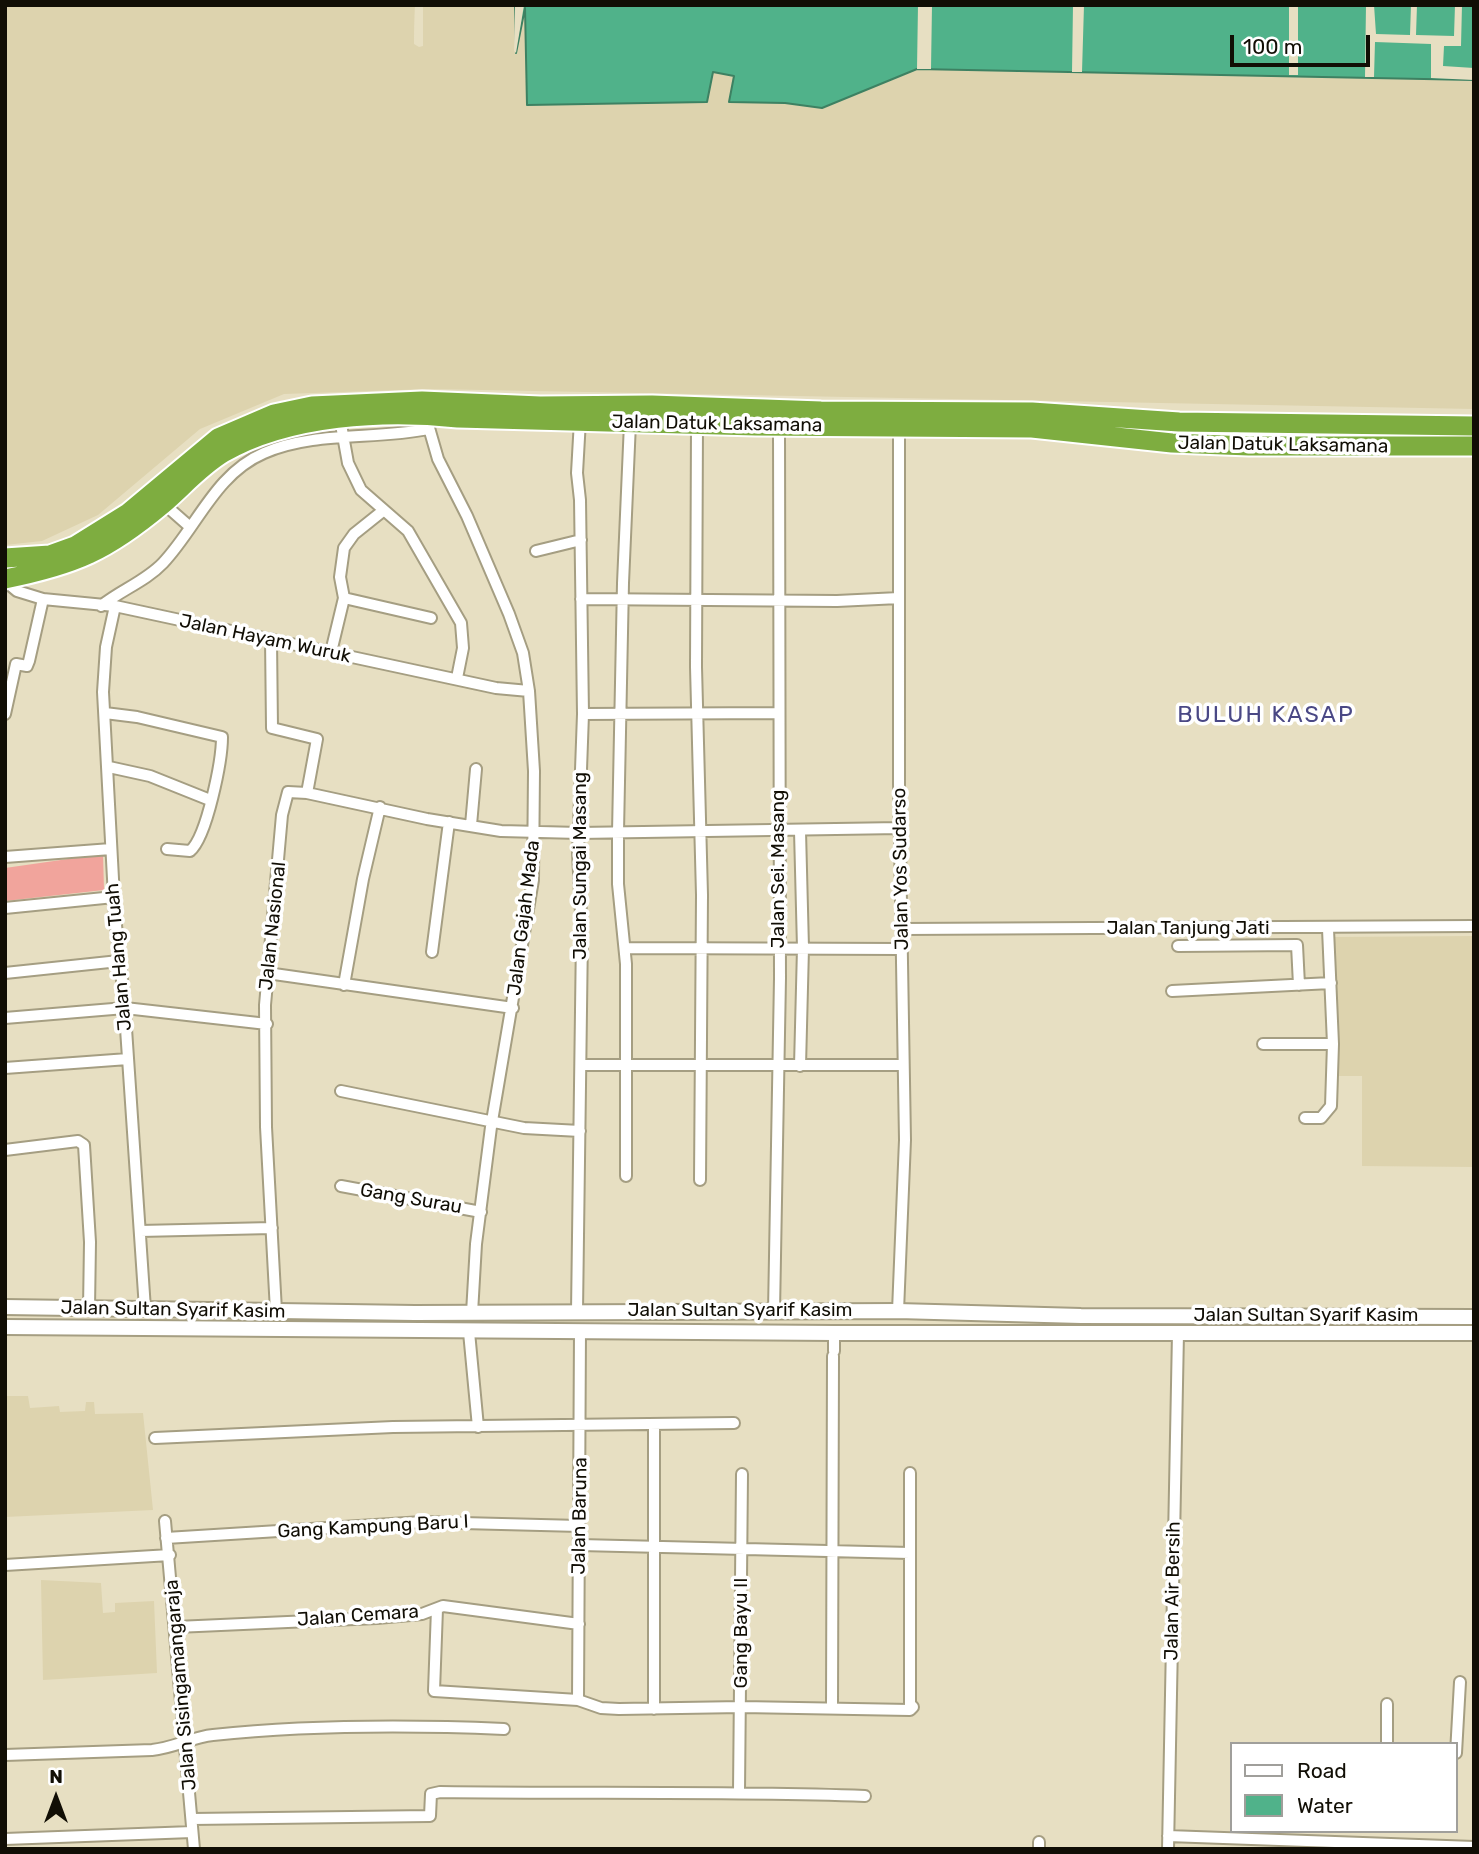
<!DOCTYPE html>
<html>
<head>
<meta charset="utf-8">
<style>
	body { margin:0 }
	#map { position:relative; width:1479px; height:1854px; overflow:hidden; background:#e7dfc2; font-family:Rubik,sans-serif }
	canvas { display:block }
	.frame { position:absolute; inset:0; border:7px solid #110e05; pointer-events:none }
	.legend { position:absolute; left:1230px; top:1742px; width:228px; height:91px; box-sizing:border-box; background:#fff; border:2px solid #a09f9b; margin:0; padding:9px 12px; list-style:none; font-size:21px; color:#110e05 }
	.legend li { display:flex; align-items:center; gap:14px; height:35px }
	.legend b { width:35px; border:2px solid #a09f9b }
	.north { position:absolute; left:21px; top:1763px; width:70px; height:70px; -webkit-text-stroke:5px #fff; paint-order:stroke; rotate:0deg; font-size:19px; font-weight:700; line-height:28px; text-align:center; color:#110e05 }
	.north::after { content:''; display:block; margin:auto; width:24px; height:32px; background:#110e05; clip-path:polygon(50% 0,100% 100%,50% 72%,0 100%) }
	.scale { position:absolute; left:1230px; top:35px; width:140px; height:32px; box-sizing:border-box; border:4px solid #110e05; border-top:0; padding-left:9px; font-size:21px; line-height:24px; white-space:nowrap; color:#110e05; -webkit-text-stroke:5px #fff; paint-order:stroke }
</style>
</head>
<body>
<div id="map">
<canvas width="1479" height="1854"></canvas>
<div class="frame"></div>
<ul class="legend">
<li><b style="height:9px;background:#fff"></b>Road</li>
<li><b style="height:19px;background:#50b28a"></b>Water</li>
</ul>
<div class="north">N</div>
<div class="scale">100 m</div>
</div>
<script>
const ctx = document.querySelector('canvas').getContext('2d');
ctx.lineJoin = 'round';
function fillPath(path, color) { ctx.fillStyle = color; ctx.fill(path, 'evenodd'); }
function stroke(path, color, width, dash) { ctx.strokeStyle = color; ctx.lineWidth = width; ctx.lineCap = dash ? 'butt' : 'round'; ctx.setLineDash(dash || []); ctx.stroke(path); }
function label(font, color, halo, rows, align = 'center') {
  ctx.font = font + ' Rubik,sans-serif'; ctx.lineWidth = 7; ctx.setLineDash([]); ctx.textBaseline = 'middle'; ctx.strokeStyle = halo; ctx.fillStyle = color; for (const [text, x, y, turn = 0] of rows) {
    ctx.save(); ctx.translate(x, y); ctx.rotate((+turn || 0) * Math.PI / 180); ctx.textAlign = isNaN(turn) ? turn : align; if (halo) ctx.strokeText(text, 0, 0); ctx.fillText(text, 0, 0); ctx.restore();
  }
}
fillPath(new Path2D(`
	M5,5H415L414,43L423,45V5H515L514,51L525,5L527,104L713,72L734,76L729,102L785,103L822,108L917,69L1474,80V409L430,389L284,394L200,429L98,515L42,541L5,545Z
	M1474,936V1167L1362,1166V1076H1338L1334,937Z
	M5,1396H28L30,1408L59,1406L60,1412L85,1411L86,1402H94L95,1414L143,1413L153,1510L5,1517Z
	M41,1580L101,1583L103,1613L115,1612V1603L154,1601L157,1673L43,1680Z`), '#ddd3ae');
fillPath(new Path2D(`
	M103,854L104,890L5,901V868Z`), '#f1a49c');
const water = new Path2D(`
	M515,5H1474V80L917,69L822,108L785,103L729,102L734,76L713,72L707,102L527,105L525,8L516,53Z`);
fillPath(water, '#50b28a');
stroke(water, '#3d8162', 2);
fillPath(new Path2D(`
	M415,5H423V46L419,47L414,44Z
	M515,5H524L516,53L514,51Z
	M918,5H932L931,69H917Z
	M1073,5H1084L1082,72H1072Z
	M1289,5H1298V75H1289Z
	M1366,5H1374L1376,34L1410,35L1411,5H1417L1416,35L1454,36L1455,5H1462L1461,46H1444L1443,66L1474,68V80L1431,78V44L1375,42L1374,77H1365Z`), '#e7dfc2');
const street = new Path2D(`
	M425,414L438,459L467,516L509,614L523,653L529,691L534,771L533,880L491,1127L476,1244L472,1313
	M340,419L348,463L361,490L408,531L461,623L463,648L457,678
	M697,424L696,667L702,895L700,1180
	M164,504L189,526
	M536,551L581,540
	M5,581L17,591L43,599L115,606L496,688L529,691
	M344,598L431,618
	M581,599L837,601L899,598
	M101,606C121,590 146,581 163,563C197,527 215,474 264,453C314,431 375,440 428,429
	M115,606L106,647L103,692L115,916L124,999L145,1309
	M271,639L272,728L317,739L307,793
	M331,652L344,598L340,577L344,548L354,534L384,510
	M105,713L137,717L222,737C222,760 207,837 190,851L167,849
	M5,714L16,664L27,666L29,661L43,599
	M583,714L779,713
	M109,767L150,776L210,800
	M471,825L476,769
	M800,831L803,948L800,1066
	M5,857L111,849
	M5,908L114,897
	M903,929L1474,926
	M1178,946L1297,945L1299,985
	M625,948L902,949
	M432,952L449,822
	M5,973L119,961
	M267,973L513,1008
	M344,985L363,879L380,807
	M1172,991L1331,983
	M5,1018L125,1008L267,1024
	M1263,1044H1333
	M581,1065H903
	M5,1068L128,1059
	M341,1091L524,1128L580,1131
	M1305,1118H1321L1331,1106L1333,1044L1328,929
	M5,1150L78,1141L84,1145L90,1242L89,1308
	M626,1176V964L618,884V832L623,583L630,423
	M341,1186L481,1212
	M140,1231L272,1228
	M276,1311L266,1127L265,1005L282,815L288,792L307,793L427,819L501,831L579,833L900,828
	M898,1311L905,1140L899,784V428
	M577,1312L582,935L578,853L583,714L580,500L577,473L580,420
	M774,1312L780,978L779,426
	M469,1332L478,1427
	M834,1333V1351
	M155,1438L393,1427L734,1423
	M165,1521L194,1849
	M166,1538L423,1522L580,1526
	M580,1545L910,1553
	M5,1565L170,1555
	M437,1609L434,1691L578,1700L601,1708L619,1709L742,1707L910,1710L913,1707L910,1704V1473
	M176,1627L377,1618L422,1614L443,1606L579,1624
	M578,1700L580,1331
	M832,1707L833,1356
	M654,1709V1426
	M1387,1744V1704
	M1456,1753L1460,1682
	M5,1755L152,1750C174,1748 192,1737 213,1735C309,1725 408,1725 504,1729
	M739,1791L742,1474
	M192,1819L430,1816L431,1794L440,1792C582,1794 723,1791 865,1796
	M1168,1836L1474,1847
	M5,1839L192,1832
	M1039,1849V1842
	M1168,1849L1178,1333`);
const secondary = new Path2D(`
	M5,1307L415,1313L898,1311L1081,1316L1474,1317
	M5,1327L834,1333H1474`);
const highway = new Path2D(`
	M5,558L50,555L75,546L128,513L218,438L274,414L312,406L422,401L540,406L652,405L821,411L1032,412L1179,422L1474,426
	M5,579C75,565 107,551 162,505C183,487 200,467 223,453C288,415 385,410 458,418L756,426L1032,428L1172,443L1249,446H1474`);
stroke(street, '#a59e82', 14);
stroke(secondary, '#a59e82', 18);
stroke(highway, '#fff', 23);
stroke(street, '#fff', 10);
stroke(secondary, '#fff', 14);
stroke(highway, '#7ead40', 19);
label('19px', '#110e05', '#fff', [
	["Jalan Datuk Laksamana",717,424,1],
	["Jalan Datuk Laksamana",1283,445,1],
	["Jalan Hayam Wuruk",265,639,12],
	["Jalan Sungai Masang",581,866,-90],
	["Jalan Sei. Masang",779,869,-90],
	["Jalan Yos Sudarso",901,869,-91],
	["Jalan Gajah Mada",524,918,-83],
	["Jalan Nasional",273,926,-84],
	["Jalan Tanjung Jati",1188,929],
	["Jalan Hang Tuah",119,957,-95],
	["Gang Surau",411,1199,10],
	["Jalan Sultan Syarif Kasim",173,1310,1],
	["Jalan Sultan Syarif Kasim",740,1311],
	["Jalan Sultan Syarif Kasim",1306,1316],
	["Jalan Baruna",580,1516,-89],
	["Gang Kampung Baru I",373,1527,-3],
	["Jalan Air Bersih",1173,1591,-89],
	["Jalan Cemara",358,1616,-4],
	["Gang Bayu II",742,1633,-90],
	["Jalan Sisingamangaraja",181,1685,-95]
]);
ctx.letterSpacing = '2px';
label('23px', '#4a4885', '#fff', [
	["BULUH KASAP",1266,715]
]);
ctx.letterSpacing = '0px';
</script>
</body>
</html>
